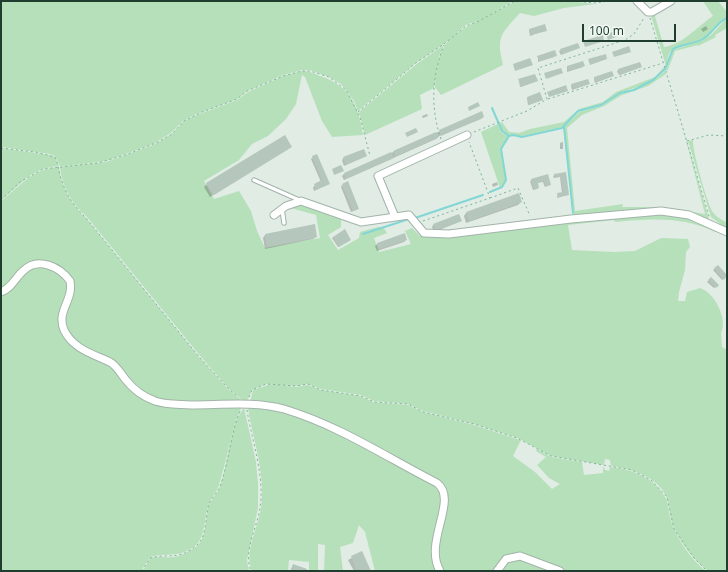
<!DOCTYPE html>
<html>
<head>
<meta charset="utf-8">
<style>
	body { margin:0 }
	#map { position:relative; width:728px; height:572px; overflow:hidden; background:#e0ece4; font-family:"Noto Sans",sans-serif }
	canvas { display:block }
	.frame { position:absolute; inset:0; border:2px solid #1f3e30; pointer-events:none }
	.scale { position:absolute; left:582px; top:24px; width:94px; height:18px; box-sizing:border-box; border:2px solid #1f3e30; border-top:0; padding-left:5px; font-size:12px; line-height:14px; white-space:nowrap; color:#1f3e30; -webkit-text-stroke:3px #f1f9f3; paint-order:stroke }
</style>
</head>
<body>
<div id="map">
<canvas width="728" height="572"></canvas>
<div class="frame"></div>
<div class="scale">100 m</div>
</div>
<script>
const ctx = document.querySelector('canvas').getContext('2d');
ctx.lineJoin = 'round';
function fillPath(path, color) { ctx.fillStyle = color; ctx.fill(path, 'evenodd'); }
function stroke(path, color, width, dash) { ctx.strokeStyle = color; ctx.lineWidth = width; ctx.lineCap = dash ? 'butt' : 'round'; ctx.setLineDash(dash || []); ctx.stroke(path); }
fillPath(new Path2D(`
	M1,1H514L479,20L466,25L444,44L417,62L358,111L354,101L341,84L329,77L310,70H302L283,75L247,91L237,99L194,115L183,121L171,133L153,144L106,161L66,166H60L55,156L50,154L1,147Z
	M516,1H568L595,4L564,8L534,16L520,13C501,34 496,36 503,65L441,95L435,87C436,74 437,57 445,45C455,29 498,11 516,1Z
	M703,1H718L727,12V17C717,21 712,34 701,40C691,45 678,43 671,51C667,55 668,61 666,66L651,15L654,13L664,47C682,45 698,26 713,16Z
	M727,18V28L715,35L716,37L698,46V45L675,51L667,72L666,69L673,50L703,40L712,34Z
	M444,45L439,56L434,88L420,95L422,109L365,135L359,112L418,63Z
	M664,67V69L657,77L644,85L619,93L601,105L578,111L562,127L522,136H510L502,131L499,123L502,122L509,132L519,133L530,129L564,122L579,109L603,102L616,92L655,77Z
	M302,71C309,71 314,73 320,76C349,85 359,106 363,135L332,137L322,121L305,77L302,75L296,104L286,119L268,136L252,144L239,160L204,181L214,199L239,191L251,211L257,231L265,248L320,238L316,215L287,207L297,203L337,216L341,220V227L328,235L338,250L359,238L360,232L378,227H383L387,233L374,238L379,252L411,244L405,231L412,228L420,236L442,237L568,222L663,214L693,219L716,231L715,232C682,216 650,219 615,222L614,220L568,225L572,250L614,252L635,251L661,238L688,239L690,247L686,252L685,270L679,292L678,301H685L687,292L700,288C715,293 728,319 721,333L722,347L727,350V571H708C693,560 676,537 671,519C669,512 670,504 667,498C659,477 630,468 611,466L610,460L605,459L604,465L551,456L518,438L474,424L423,411L408,404L374,401L361,395L321,389L308,384L297,386L266,384L252,390L246,403L229,389L201,357L87,217C72,204 62,187 60,167L106,162L153,145L172,134L184,121L194,116L237,100L248,92L283,76Z
	M665,71L666,74L648,86L622,95L604,106L582,115L567,128L575,211L623,204L622,207H663L705,214L682,125L709,219L681,211L574,216L564,127L579,112L601,106L620,94L644,86L657,78Z
	M498,124L501,132L509,137L500,149L506,180L500,188L481,132Z
	M693,140C692,150 706,198 711,209C714,216 721,219 727,223V229L711,217L688,141Z
	M1,148L50,155L55,157L59,166C30,168 22,184 1,200Z
	M59,167C61,187 72,205 86,218L200,358L228,389L245,403C219,403 181,408 156,399C144,394 136,385 127,378C112,366 93,358 79,345C74,341 68,333 66,327C61,310 77,302 73,281L42,261L1,291V201C22,185 31,169 59,167Z
	M49,267L64,276L70,285L64,304V335L110,363L132,390L183,407L241,408C230,433 227,461 218,488C216,493 211,498 209,504C204,515 206,536 196,545C180,559 167,552 150,557L141,571H1V296L10,290L30,268Z
	M271,384L297,387L308,385L321,390L360,396L373,402L408,405L423,412L474,425L517,439L521,440L513,456L535,472L552,489L560,484L549,478L537,465L546,457L536,451L537,449L551,457L582,462L584,475L603,473V466L605,470L609,471L610,467C631,469 654,477 665,497C669,502 668,511 670,518C675,536 691,560 706,571H564L559,567L520,554L494,571H442L436,548L447,503L446,491C402,462 360,434 309,417C290,411 269,408 250,403L253,390Z
	M244,408L256,462L258,483V508L247,560L249,571H143L150,558C158,556 164,558 172,557C180,557 190,551 197,546C207,538 205,517 209,505C212,499 216,495 219,489C228,468 230,423 244,408Z
	M248,408C317,411 377,453 435,485L441,491L437,571H375L365,532L359,525L353,543L340,547L343,571H324L325,545L318,544V571H309V562L289,560L288,571H252C244,551 258,528 261,508C266,475 253,440 248,408Z
	M521,559L554,571H500C506,562 511,560 521,559Z`), '#b6e0ba');
fillPath(new Path2D(`
	M706,26L708,29L703,32L701,29Z
	M529,30H546L530,36Z
	M579,48L561,55L559,51L561,50Z
	M538,57H554L538,62Z
	M582,62L583,67L567,72V67Z
	M641,67L619,75L617,71L618,70Z
	M613,76L595,83L594,79L595,77Z
	M519,80L537,81L520,87Z
	M589,84L572,90L571,86L572,85Z
	M527,98L542,100L528,105Z
	M481,113L483,117L481,119L439,136L436,139L344,180L342,176L344,174Z
	M427,114L428,116L423,118L422,116Z
	M563,142V149H560V143Z
	M291,147L210,197L204,187L207,184Z
	M366,156L344,166L342,160L344,158Z
	M313,157L329,184L314,191L313,187L321,182L311,159Z
	M565,173L568,195L557,198L558,193H562L560,177L554,178L553,176Z
	M547,175L550,185L545,187L543,182L537,183L538,188L533,190L530,181Z
	M497,182L498,185L493,187L492,184Z
	M342,185L358,208L356,210L351,212L341,187Z
	M521,202L518,205L466,223L464,216L466,213Z
	M461,221L434,232L432,227L433,225Z
	M265,235L316,237L313,239L265,249L263,238Z
	M404,235L406,240L404,242L377,251L375,246L377,244Z
	M333,237L349,241L338,247L332,238Z
	M718,266L727,276L722,280L713,270Z
	M711,278L718,285L714,288L707,282Z
	M362,552L370,571H354L348,560Z
	M293,565L306,569L305,571H290Z`), '#0003');
stroke(new Path2D(`
	M492,108L502,131L509,136
	M564,127L573,213
	M490,192L502,187L506,180L501,149L509,136L513,135L522,137L562,128L578,111L601,105L620,93L634,90L653,80L665,69L673,49C682,44 694,44 703,39C713,33 717,22 727,18
	M415,218L483,195
	M363,234L409,219`), '#82d7d5', 2);
fillPath(new Path2D(`
	M545,24L547,31L531,35L529,29Z
	M622,29L624,34L608,40L606,34Z
	M603,35L604,41L585,47L583,41Z
	M578,43L580,48L562,54L560,49Z
	M629,46L631,52L614,57L612,52Z
	M555,50L557,56L539,61L537,56Z
	M606,54L607,59L590,65L588,59Z
	M530,58L533,65L515,71L513,64Z
	M583,61L585,66L568,71L567,66Z
	M640,62L642,67L620,75L618,69Z
	M561,68L563,73L546,79L544,73Z
	M612,71L614,76L596,82L594,77Z
	M535,74L538,81L521,87L518,79Z
	M588,79L590,84L573,89L571,84Z
	M566,85L568,91L549,97L547,92Z
	M540,92L543,100L529,105L527,97Z
	M478,102L480,106L469,111L468,107Z
	M482,111L484,117L441,136L439,130Z
	M416,128L418,132L407,137L405,133Z
	M436,132L439,137L396,156L393,151Z
	M285,135L292,147L214,195L206,183Z
	M364,149L367,156L346,165L343,157Z
	M391,152L394,158L346,179L344,173Z
	M317,154L330,184L316,190L314,184L322,180L312,156Z
	M341,165L344,171L334,175L332,169Z
	M566,172L569,195L558,197L557,193L563,192L561,177H554V174Z
	M548,174L551,185L546,186L544,181L538,183L539,188L534,190L531,179Z
	M348,181L359,209L353,211L342,184Z
	M519,193L522,202L469,221L466,212Z
	M459,214L462,221L436,231L433,224Z
	M315,224L317,237L267,247L265,234Z
	M345,229L351,240L339,247L333,237Z
	M405,233L407,240L379,249L377,243Z
	M718,265L727,275L724,280L714,268Z
	M711,277L719,285L716,288L708,280Z
	M362,551L371,571H357L351,556Z
	M293,564L307,569L306,571L291,570Z`), '#b5c7bd');
const lane = new Path2D(`
	M254,180L299,200
	M282,209L284,223`);
const street = new Path2D(`
	M637,1L648,12H652L671,1
	M274,215L286,206L301,201L361,222L409,215L424,233L449,234L571,219L661,211L689,215L727,232
	M395,217L378,176L467,135
	M1,292C12,288 15,278 23,271C38,256 60,267 70,281C74,300 56,311 64,330C73,349 93,354 110,362C117,366 121,374 126,380C133,389 144,397 155,401C167,405 179,404 191,405C221,405 255,401 284,409C340,426 386,457 437,483C459,500 423,542 440,571
	M497,571L506,559L520,556L560,571`);
stroke(lane, '#a2b4aa', 5.5);
stroke(street, '#a2b4aa', 9);
stroke(new Path2D(`
	M552,1H555
	M574,1L595,3L609,1
	M650,18L709,216
	M548,99L663,63
	M358,112L417,62L444,44L466,26L479,21L515,1
	M474,132L527,111L547,99L538,68L625,40L634,34L644,18
	M441,139C430,108 432,75 444,45
	M687,141L709,135L727,136
	M1,148L35,152L55,157C59,166 59,175 63,184C67,197 77,209 86,218L200,358L229,389L238,397
	M490,198L518,188L530,216
	M1,200L20,182L43,169L98,163L128,154L158,142L172,134L184,121L202,112L237,99L247,91L283,76L302,71H310L329,77L346,90L360,117L370,156
	M423,221L490,198L469,142
	M249,397L252,390L266,384L297,386L308,384L321,390L361,396L374,402L408,404L423,412L474,424L517,438L551,456L632,470L651,480L667,497L674,529L694,558L707,571
	M247,410C252,442 265,476 260,508C257,528 243,551 251,571
	M142,571L150,558C168,553 179,561 197,545C207,537 205,516 209,504C211,499 216,494 219,489C229,463 230,436 240,411`), '#7db398', 1, [2, 3]);
stroke(lane, '#fff', 3.5);
stroke(street, '#fff', 7);
</script>
</body>
</html>
